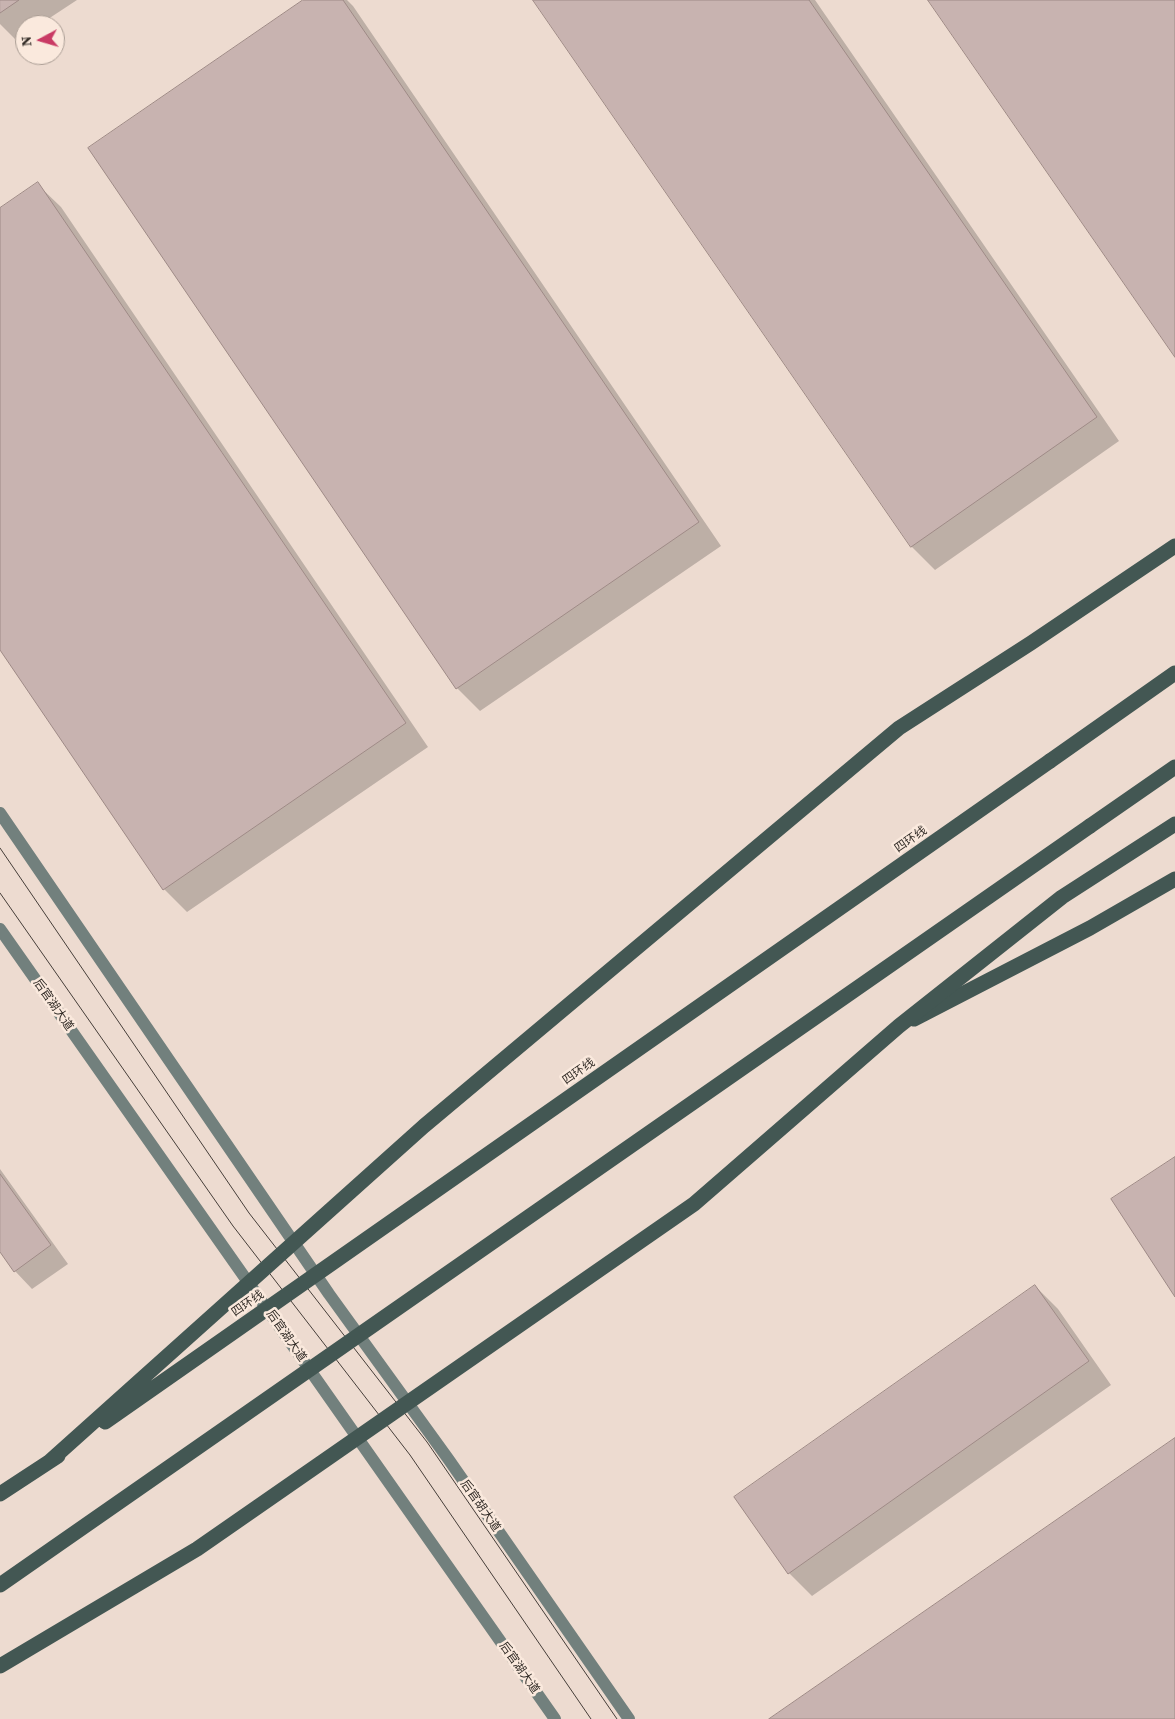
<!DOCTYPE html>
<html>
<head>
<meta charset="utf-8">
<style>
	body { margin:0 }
	#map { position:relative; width:1175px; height:1719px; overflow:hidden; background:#eddbd0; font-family:"Source Serif 4",serif }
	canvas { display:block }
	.north { position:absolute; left:15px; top:15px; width:50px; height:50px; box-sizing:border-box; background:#fae9dd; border:1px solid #aa9d94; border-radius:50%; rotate:264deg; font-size:14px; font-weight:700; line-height:20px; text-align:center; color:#322c27 }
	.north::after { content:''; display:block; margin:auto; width:18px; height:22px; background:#c93a64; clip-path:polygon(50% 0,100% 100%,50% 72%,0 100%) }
</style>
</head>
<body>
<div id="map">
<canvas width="1175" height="1719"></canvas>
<div class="north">N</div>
</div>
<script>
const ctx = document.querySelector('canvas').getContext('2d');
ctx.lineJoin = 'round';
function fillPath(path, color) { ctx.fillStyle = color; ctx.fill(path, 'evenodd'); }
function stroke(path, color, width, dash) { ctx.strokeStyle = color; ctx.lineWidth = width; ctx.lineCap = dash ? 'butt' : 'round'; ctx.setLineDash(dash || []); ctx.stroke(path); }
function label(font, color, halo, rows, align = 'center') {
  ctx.font = font + ' "Source Serif 4","Noto Sans SC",serif'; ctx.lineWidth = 5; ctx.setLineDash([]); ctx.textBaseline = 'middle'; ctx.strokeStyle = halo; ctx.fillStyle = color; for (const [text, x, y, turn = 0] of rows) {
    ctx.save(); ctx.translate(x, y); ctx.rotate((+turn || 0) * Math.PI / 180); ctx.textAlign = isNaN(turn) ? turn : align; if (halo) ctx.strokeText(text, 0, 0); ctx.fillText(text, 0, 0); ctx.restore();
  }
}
fillPath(new Path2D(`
	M0,0H77L39,25H25V34L16,40L0,24Z
	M305,0H347L353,6L721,546L480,711L457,688Z
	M535,0H815L1119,441L935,570L912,547Z
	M37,184L61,207L428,747L187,912L164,889L0,648V209Z
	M0,1169L68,1264L32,1289L15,1271L0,1250Z
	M1035,1286L1058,1309L1111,1385L812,1596L789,1573Z`), '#0003');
const building = new Path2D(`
	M0,0H19L0,13Z
	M303,0H343L699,522L456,689L88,148Z
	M533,0H809L1097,417L911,547Z
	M928,0H1175V357Z
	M38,182L406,723L163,890L0,650V208Z
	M1175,1157V1297L1111,1199Z
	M0,1174L51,1245L14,1272L0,1252Z
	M1035,1285L1089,1361L788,1574L734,1497Z
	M1175,1438V1719H769Z`);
fillPath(building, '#c8b3b0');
stroke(building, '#9e8a86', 1);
stroke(new Path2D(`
	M0,813L329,1294L449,1460L629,1719
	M0,929L555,1719`), '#72807d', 12);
stroke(new Path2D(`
	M1050,761L1175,673
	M1090,826L1175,767
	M914,1019L1090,928L1175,879`), '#435753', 15);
stroke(new Path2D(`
	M0,848L249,1213L427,1442L617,1719
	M0,893L233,1226L410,1455L591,1719`), '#463e39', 1);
stroke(new Path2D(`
	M105,1422L1050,761
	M50,1461L424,1126L899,728L1031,643L1175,546
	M0,1494L58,1456
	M0,1585L1090,826
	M0,1666L197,1549L694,1204L899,1026L1062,897L1175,824`), '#435753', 15);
label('12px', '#322c27', '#fae9dd', [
	["四环线",911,840,-35],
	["后官湖大道",53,1005,55],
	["四环线",579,1072,-35],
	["四环线",248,1304,-35],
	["后官湖大道",286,1336,55],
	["后官胡大道",480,1506,55],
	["后官湖大道",519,1668,55]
]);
</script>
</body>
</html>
